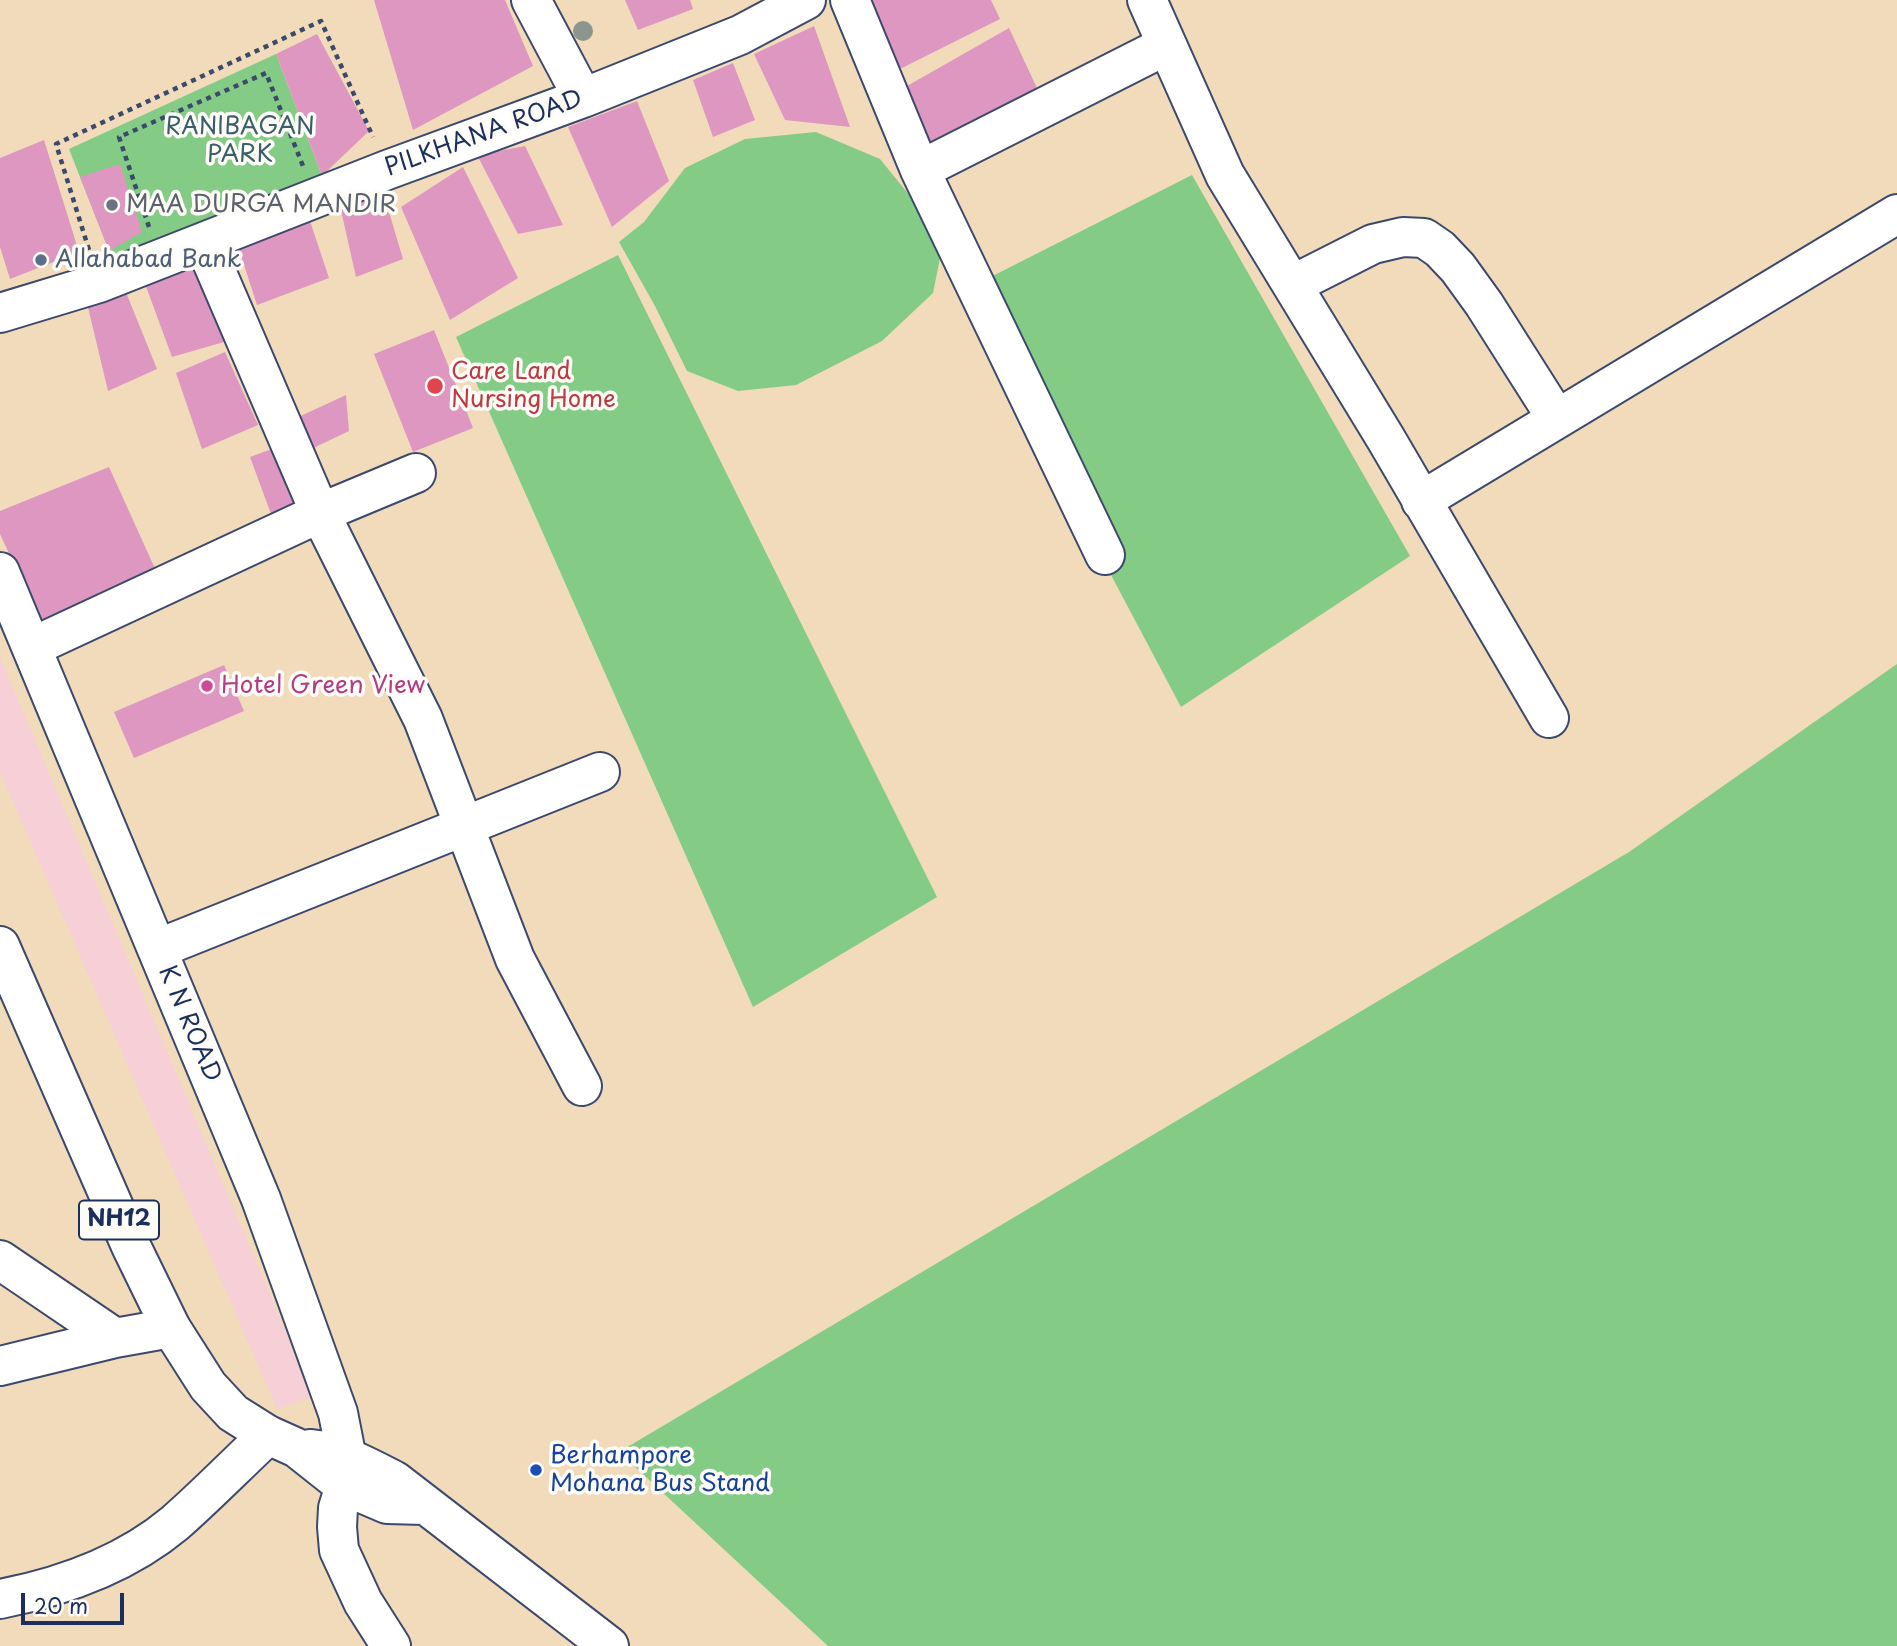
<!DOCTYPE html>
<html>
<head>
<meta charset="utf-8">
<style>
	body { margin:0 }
	#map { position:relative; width:1897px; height:1646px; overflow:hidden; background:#f1dbbb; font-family:"Playpen Sans",sans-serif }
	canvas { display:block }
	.scale { position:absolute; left:21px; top:1593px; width:103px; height:32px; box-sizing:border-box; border:4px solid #1b2f5e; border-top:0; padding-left:9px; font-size:21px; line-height:24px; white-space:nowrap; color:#1b2f5e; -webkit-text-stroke:5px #fdfcf7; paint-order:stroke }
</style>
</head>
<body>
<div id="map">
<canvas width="1897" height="1646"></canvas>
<div class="scale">20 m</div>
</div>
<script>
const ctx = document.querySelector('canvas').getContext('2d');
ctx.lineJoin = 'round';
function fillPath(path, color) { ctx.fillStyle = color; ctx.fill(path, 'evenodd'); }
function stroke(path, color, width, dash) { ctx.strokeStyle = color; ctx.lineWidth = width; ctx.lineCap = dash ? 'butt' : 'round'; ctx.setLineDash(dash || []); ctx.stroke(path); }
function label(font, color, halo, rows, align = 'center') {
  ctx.font = font + ' "Playpen Sans",sans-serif'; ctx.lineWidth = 7; ctx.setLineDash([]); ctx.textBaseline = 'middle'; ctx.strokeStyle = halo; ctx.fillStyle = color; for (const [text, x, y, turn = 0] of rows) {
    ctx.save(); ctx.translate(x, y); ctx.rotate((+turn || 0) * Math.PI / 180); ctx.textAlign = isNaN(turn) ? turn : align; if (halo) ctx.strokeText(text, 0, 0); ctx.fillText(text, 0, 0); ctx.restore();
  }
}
fillPath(new Path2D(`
	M0,657L313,1396L277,1409L0,772Z`), '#f6cfd7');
fillPath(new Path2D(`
	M276,54L322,176L113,261L69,149Z
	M816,132L880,159L919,207L942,248L933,293L882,341L796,385L738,391L687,371L655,306L619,242L644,222L685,168L745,139Z
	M1192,175L1410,556L1181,707L961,292Z
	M618,255L937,897L753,1007L456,337Z
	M1897,664V1646H828L619,1452L1629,852Z`), '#84cb86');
fillPath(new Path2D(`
	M374,0H505L533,66L413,130Z
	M625,0H690L693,9L638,30Z
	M860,0H991L1000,19L872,83L834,12Z
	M814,26L850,127L785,120L754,54Z
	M1009,28L1043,101L924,166L893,94Z
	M317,34L369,131L322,176L276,54Z
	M733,63L755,120L713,137L693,80Z
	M637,101L669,181L612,227L568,127Z
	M44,140L79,252L10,279L0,247V158Z
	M525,146L563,225L518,234L477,155Z
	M120,164L142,232L109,251L80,177Z
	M463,167L518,278L450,320L401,207Z
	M383,192L403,259L356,277L340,206Z
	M309,218L329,278L257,305L236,240Z
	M197,263L224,342L172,357L144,281Z
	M123,285L157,369L108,391L86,299Z
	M434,330L473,428L413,452L374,354Z
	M225,352L258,425L202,449L176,373Z
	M346,395L349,431L307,451L292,420Z
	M280,446L301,503L271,514L250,457Z
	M109,467L157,573L44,628L0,534V511Z
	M224,665L244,711L134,758L114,712Z`), '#de97c1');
const minor = new Path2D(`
	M531,0L583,98
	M850,0L920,170L1105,555
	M1147,0L1225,175L1386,439L1549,718
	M920,170L1167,45
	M204,243L320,513L416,473
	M1292,285L1373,244L1403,237L1424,238L1440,249L1458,268L1484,304L1557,419
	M0,313L99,283L387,170L583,98L740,35L806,0
	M1421,501L1897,214
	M0,572L261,1199L338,1413L347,1459L345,1486L338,1508L337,1527L339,1550L363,1602L391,1646
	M32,647L320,513L423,719L515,959L582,1086
	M157,949L600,772
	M0,1260L115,1338L171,1328
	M0,1366L115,1338
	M0,1599C62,1587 126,1564 175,1523C207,1495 237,1464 268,1435`);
const major = new Path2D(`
	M0,946L131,1246L171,1328L208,1386L233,1413L268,1435L297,1448L345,1486L387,1504L424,1505
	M310,1449C341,1452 368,1467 395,1481L609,1646`);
stroke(minor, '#3b496c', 42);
stroke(major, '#3b496c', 42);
stroke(new Path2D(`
	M149,227L119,137L266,73L303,166
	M89,250L56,144L321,21L373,137`), '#3b496c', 4.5, [5, 5]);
stroke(minor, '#fff', 38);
stroke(major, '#fff', 38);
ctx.fillStyle = '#8c968e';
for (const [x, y] of [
	[583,31]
]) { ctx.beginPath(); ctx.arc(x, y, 10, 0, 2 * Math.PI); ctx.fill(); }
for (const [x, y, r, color] of [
	[112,205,7,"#6b7280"],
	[41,260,7,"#5c6f8a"],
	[435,386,9,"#e0444e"],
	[207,686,7,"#d1479c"],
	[536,1470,7,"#1a4fb4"]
]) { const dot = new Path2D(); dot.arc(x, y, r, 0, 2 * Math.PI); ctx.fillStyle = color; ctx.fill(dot); stroke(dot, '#fdfcf7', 2.5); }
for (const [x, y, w] of [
	[119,1220,80]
]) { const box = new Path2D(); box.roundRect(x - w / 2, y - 19.5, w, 39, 5); ctx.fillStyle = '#fdfcf7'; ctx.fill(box); stroke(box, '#1b2f5e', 2); }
label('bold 23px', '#1b2f5e', null, [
	["NH12",119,1220]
]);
label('24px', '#3a5e6a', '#fdfcf7', [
	["RANIBAGAN",240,127],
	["PARK",240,155]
]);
label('24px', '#1b2f5e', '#fdfcf7', [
	["PILKHANA ROAD",484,134,-20],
	["K N ROAD",189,1024,67]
]);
label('24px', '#5b616d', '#fdfcf7', [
	["MAA DURGA MANDIR",126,205]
], 'left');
label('24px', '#4e5e75', '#fdfcf7', [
	["Allahabad Bank",55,260]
], 'left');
label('24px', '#be3a42', '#fdfcf7', [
	["Care Land",451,372],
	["Nursing Home",451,400]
], 'left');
label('24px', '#b23c85', '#fdfcf7', [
	["Hotel Green View",221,686]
], 'left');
label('24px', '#164399', '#fdfcf7', [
	["Berhampore",550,1456],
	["Mohana Bus Stand",550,1484]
], 'left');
</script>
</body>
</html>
